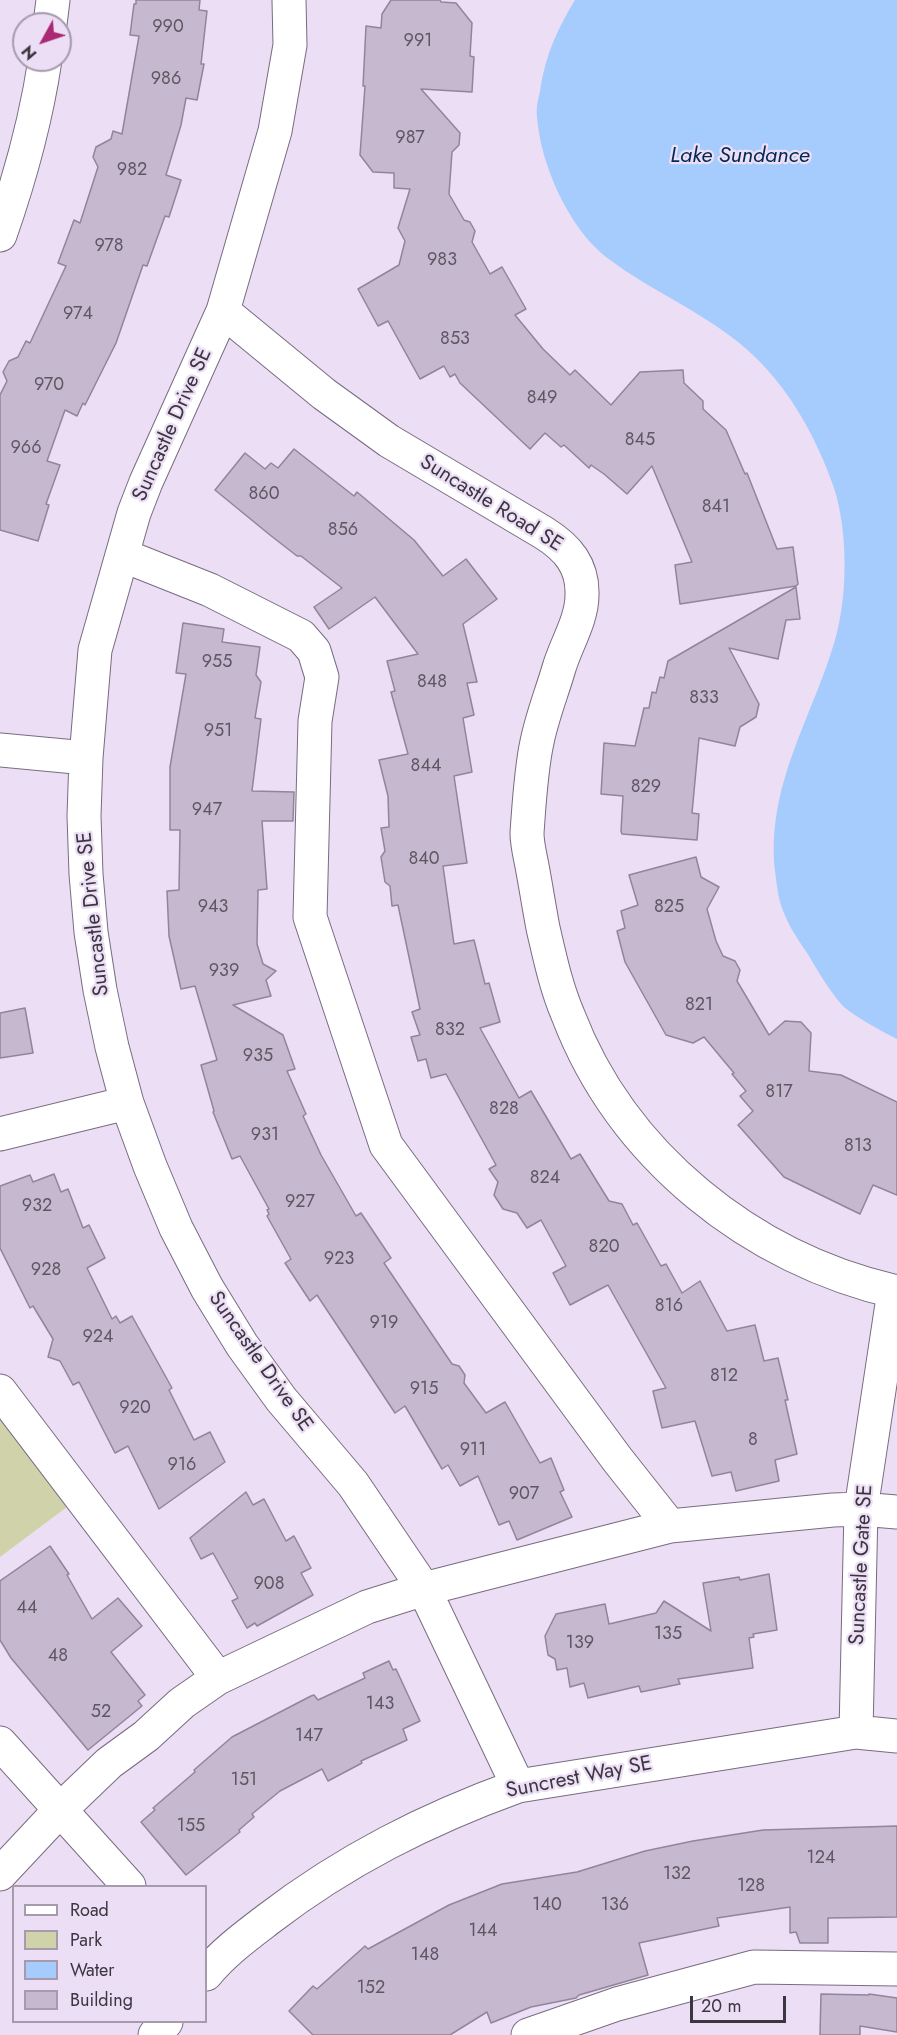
<!DOCTYPE html>
<html>
<head>
<meta charset="utf-8">
<style>
	body { margin:0 }
	#map { position:relative; width:897px; height:2035px; overflow:hidden; background:#ecdef5; font-family:Jost,sans-serif }
	canvas { display:block }
	.legend { position:absolute; left:12px; top:1885px; width:195px; height:138px; box-sizing:border-box; background:#ecdef5; border:2px solid #a59bac; margin:0; padding:8px 10px; list-style:none; font-size:18px; color:#3b363f }
	.legend li { display:flex; align-items:center; gap:12px; height:30px }
	.legend b { width:30px; border:2px solid #a59bac }
	.north { position:absolute; left:12px; top:12px; width:60px; height:60px; box-sizing:border-box; background:#ecdef5; border:2px solid #a59bac; border-radius:50%; rotate:230deg; font-size:16px; font-weight:700; line-height:24px; text-align:center; color:#3b363f }
	.north::after { content:''; display:block; margin:auto; width:21px; height:27px; background:#ab2873; clip-path:polygon(50% 0,100% 100%,50% 72%,0 100%) }
	.scale { position:absolute; left:690px; top:1996px; width:96px; height:27px; box-sizing:border-box; border:3px solid #3b363f; border-top:0; padding-left:8px; font-size:18px; line-height:21px; white-space:nowrap; color:#3b363f; -webkit-text-stroke:4px #ecdef5; paint-order:stroke }
</style>
</head>
<body>
<div id="map">
<canvas width="897" height="2035"></canvas>
<ul class="legend">
<li><b style="height:8px;background:#fff"></b>Road</li>
<li><b style="height:16px;background:#d0d3aa"></b>Park</li>
<li><b style="height:16px;background:#a5ccfc"></b>Water</li>
<li><b style="height:16px;background:#c6b9cf"></b>Building</li>
</ul>
<div class="north">N</div>
<div class="scale">20 m</div>
</div>
<script>
const ctx = document.querySelector('canvas').getContext('2d');
ctx.lineJoin = 'round';
function fillPath(path, color) { ctx.fillStyle = color; ctx.fill(path, 'evenodd'); }
function stroke(path, color, width, dash) { ctx.strokeStyle = color; ctx.lineWidth = width; ctx.lineCap = dash ? 'butt' : 'round'; ctx.setLineDash(dash || []); ctx.stroke(path); }
function label(font, color, halo, rows, align = 'center') {
  ctx.font = font + ' Jost,sans-serif'; ctx.lineWidth = 4.5; ctx.setLineDash([]); ctx.textBaseline = 'middle'; ctx.strokeStyle = halo; ctx.fillStyle = color; for (const [text, x, y, turn = 0] of rows) {
    ctx.save(); ctx.translate(x, y); ctx.rotate((+turn || 0) * Math.PI / 180); ctx.textAlign = isNaN(turn) ? turn : align; if (halo) ctx.strokeText(text, 0, 0); ctx.fillText(text, 0, 0); ctx.restore();
  }
}
fillPath(new Path2D(`
	M0,1412L71,1504L0,1557Z`), '#d0d3aa');
fillPath(new Path2D(`
	M575,0H897V1039C883,1032 856,1017 844,1007C833,996 817,970 809,956C800,942 790,929 784,913C778,900 777,885 775,871C766,785 812,719 835,640C848,596 848,531 834,488C817,439 792,393 755,357C712,315 653,293 606,257C568,227 540,163 537,116C536,108 538,99 540,92C545,56 557,30 575,0Z`), '#a5ccfc');
const building = new Path2D(`
	M136,0H200L199,10L207,11L201,64H204L197,100L186,98L181,125L166,175L181,180L169,217L165,216L147,266L143,265L116,343L85,405L83,403L77,416L65,410L47,461L60,465L46,504L49,505L38,541L0,530V395L7,381L3,372L9,361L18,357L26,341L30,343L66,266L58,263L74,220L80,223L98,167L93,157L96,147L111,139L113,131L122,134L139,36L130,35L134,4H136Z
	M391,0H440L441,2L456,3L472,23L470,56L474,57L472,92L421,89L460,133L459,145L452,152L449,194L464,220L470,222L475,231L472,242L490,274L502,267L526,309L515,315L543,349L570,375L575,370L611,405L640,372L683,370L684,383L703,401V409L726,430L745,474L747,473L777,549L793,547L798,584L796,586L680,604L675,565L692,562L652,466L627,494L604,474L591,465L589,468L564,445L561,447L545,433L530,449L460,383L455,374L450,377L444,366L420,379L388,321L378,326L358,289L399,265L405,241L398,228L410,189L394,188V173L373,172L360,155L365,86H363L366,26L381,28L382,14Z
	M294,449L354,496L357,492L414,540L443,576L466,559L497,599L463,624L477,682L467,683L474,715L463,718L472,772L454,776L467,863L443,866L454,944L474,940L485,984L489,983L500,1022L480,1028L519,1098L531,1091L571,1159L580,1154L609,1201L622,1204L633,1225L637,1223L661,1266L666,1264L682,1293L700,1281L727,1331L755,1325L764,1361L778,1358L788,1400H785L797,1454L775,1460L779,1481L736,1491L731,1472L712,1476L695,1421L662,1428L653,1391L666,1388L608,1285L570,1305L553,1273L566,1266L541,1220L527,1228L517,1213L503,1209L494,1195L498,1182L489,1169L496,1165L446,1074L431,1078L426,1059L418,1061L411,1037L420,1035L412,1012L420,1009L398,905L392,906L390,886L385,882L381,857L385,851L381,828L389,827L388,796L379,760L408,754L391,692L395,691L387,661L418,654L375,597L329,629L314,607L342,588L301,556H297L270,535L215,490L245,453L265,469L271,463L278,468Z
	M796,587L800,619L786,620L778,659L729,648L759,704L756,717L740,727L735,746L699,738L692,813L699,814L697,840L622,834L621,831L623,796L601,794L604,743L635,746L644,708H649L652,692L656,693L660,677L664,678L668,661Z
	M183,623L224,629L222,642L260,647L256,675L261,682L255,718L261,719L252,791L294,792L293,821H262L267,889L258,890L257,944L263,964L276,971L266,980L271,996L233,1005L283,1035L295,1069L287,1071L306,1114L303,1116L321,1155L356,1216L361,1213L391,1258L384,1263L452,1364L459,1366L465,1375L464,1383L486,1413L505,1402L540,1463L551,1458L564,1490L560,1492L572,1517L517,1540L509,1521L499,1525L478,1476L460,1486L448,1465L442,1469L405,1406L395,1413L317,1295L310,1301L285,1263L291,1259L267,1216L269,1214L267,1210L269,1209L240,1156L232,1159L213,1112L214,1111L201,1065L217,1060L195,986L181,989L169,936L167,891L179,890L180,830H170V767L186,674L176,673Z
	M696,857L701,877L719,887L707,909L716,941L723,956L735,961L740,970L737,981L769,1035L785,1021L801,1022L811,1033L809,1071L841,1075L897,1102V1195L873,1185L860,1214L784,1177L738,1125L753,1111L740,1096L746,1091L732,1074L734,1073L704,1037L693,1043L666,1035L625,962L617,931L625,928L621,911L638,905L629,875Z
	M25,1008L33,1053L0,1058V1013Z
	M54,1174L61,1192L68,1189L83,1228L89,1225L105,1258L87,1268L112,1319L116,1316L120,1323L132,1316L172,1388L169,1390L194,1440L210,1432L225,1462L159,1509L128,1446L115,1453L79,1382L73,1385L60,1361L48,1357L53,1339L33,1306L30,1308L0,1248V1186L30,1175L33,1182Z
	M246,1492L253,1505L264,1499L286,1541L294,1536L311,1568L301,1573L313,1595L257,1626L255,1623L247,1628L232,1601L238,1598L213,1553L201,1559L190,1538Z
	M50,1546L69,1574L67,1575L92,1619L118,1598L142,1626L111,1652L145,1695L138,1701L142,1706L88,1750L11,1658L0,1640V1581Z
	M769,1574L777,1630L753,1634L754,1637L749,1638L753,1668L678,1679L680,1684L641,1692L639,1686L588,1698L584,1683L570,1687L567,1668L557,1670L555,1659L548,1655L545,1636L556,1614L605,1604L609,1624L656,1613L664,1601L711,1631L703,1583L739,1577L740,1580Z
	M389,1661L393,1670L396,1669L420,1721L403,1729L407,1740L361,1761L362,1763L328,1781L322,1769L280,1791L252,1814L254,1817L239,1830L240,1832L186,1875L141,1822L155,1810L153,1808L195,1772L194,1770L232,1737L311,1696L314,1695L318,1700L365,1678L363,1673Z
	M897,1826V1917L828,1918V1943H800L796,1932L790,1933V1907L717,1918L719,1926L639,1943L648,1975L579,1995L576,1998L531,2007L491,2023L487,2012L450,2035H313L289,2011L313,1986L317,1989L365,1946L368,1949L449,1905L502,1884L577,1872L645,1851L693,1841L763,1830Z
	M821,1994L869,1995V1994L897,1998V2032L860,2026V2035H820Z`);
fillPath(building, '#c6b9cf');
stroke(building, '#92859a', 1.5);
const minor = new Path2D(`
	M289,0L290,45L275,131L223,311L146,482L134,513L95,650L86,758L84,816L86,874L91,932L100,990L112,1047L127,1103L150,1166L176,1228L207,1288L242,1345L281,1399L353,1484L424,1589L518,1786
	M50,24L53,0
	M0,235C20,178 36,120 45,60
	M223,311L324,394L389,441L544,533C568,548 583,566 582,595C582,620 566,644 559,668C552,692 542,717 537,742C531,769 529,805 527,833C527,844 530,855 532,866C536,887 539,907 543,928C550,958 556,987 568,1015C622,1156 751,1259 897,1292
	M122,555L210,590L301,636L314,651L322,677L315,721L310,917L386,1145L617,1459L670,1526
	M0,750L86,758
	M0,1134L127,1103
	M0,1391L218,1678L182,1703L146,1736L109,1763L60,1810L0,1874
	M218,1678L367,1607L424,1589L670,1526L833,1510L861,1509L897,1512
	M856,1732L861,1509L894,1291
	M0,1743L129,1886
	M206,1974C223,1953 246,1936 267,1920C345,1860 427,1819 518,1786L856,1732L897,1736
	M155,2035L166,2022
	M528,2035L617,2004L754,1967L897,1969`);
stroke(minor, '#786c80', 35);
stroke(minor, '#fff', 33);
label('18px', '#5e5763', null, [
	["990",168,28],
	["991",418,42],
	["986",166,80],
	["987",410,139],
	["982",132,171],
	["978",109,247],
	["983",442,261],
	["974",78,315],
	["853",455,340],
	["970",49,386],
	["849",542,399],
	["845",640,441],
	["966",26,449],
	["860",264,495],
	["841",716,508],
	["856",343,531],
	["955",217,663],
	["848",432,683],
	["833",704,699],
	["951",218,732],
	["844",426,767],
	["829",646,788],
	["947",207,811],
	["840",424,860],
	["943",213,908],
	["825",669,908],
	["939",224,972],
	["821",699,1006],
	["832",450,1031],
	["935",258,1057],
	["817",779,1093],
	["828",504,1110],
	["931",265,1136],
	["813",858,1147],
	["824",545,1179],
	["927",300,1203],
	["932",37,1207],
	["820",604,1248],
	["923",339,1260],
	["928",46,1271],
	["816",669,1307],
	["919",384,1324],
	["924",98,1338],
	["812",724,1377],
	["915",424,1390],
	["920",135,1409],
	["8",753,1441],
	["911",473,1451],
	["916",182,1466],
	["907",524,1495],
	["908",269,1585],
	["44",27,1609],
	["135",668,1635],
	["139",580,1644],
	["48",58,1657],
	["143",380,1705],
	["52",101,1713],
	["147",309,1737],
	["151",244,1781],
	["155",191,1827],
	["124",821,1859],
	["132",677,1875],
	["128",751,1887],
	["140",547,1906],
	["136",615,1906],
	["144",483,1932],
	["148",425,1956],
	["152",371,1989]
]);
label('21px', '#3b363f', '#ecdef5', [
	["Suncastle Drive SE",173,425,-66],
	["Suncastle Road SE",491,504,32],
	["Suncastle Drive SE",94,914,-96],
	["Suncastle Drive SE",260,1362,55],
	["Suncastle Gate SE",862,1565,-87],
	["Suncrest Way SE",579,1778,-11]
]);
label('italic 22px', '#022953', '#ecdef5', [
	["Lake Sundance",740,157]
]);
</script>
</body>
</html>
